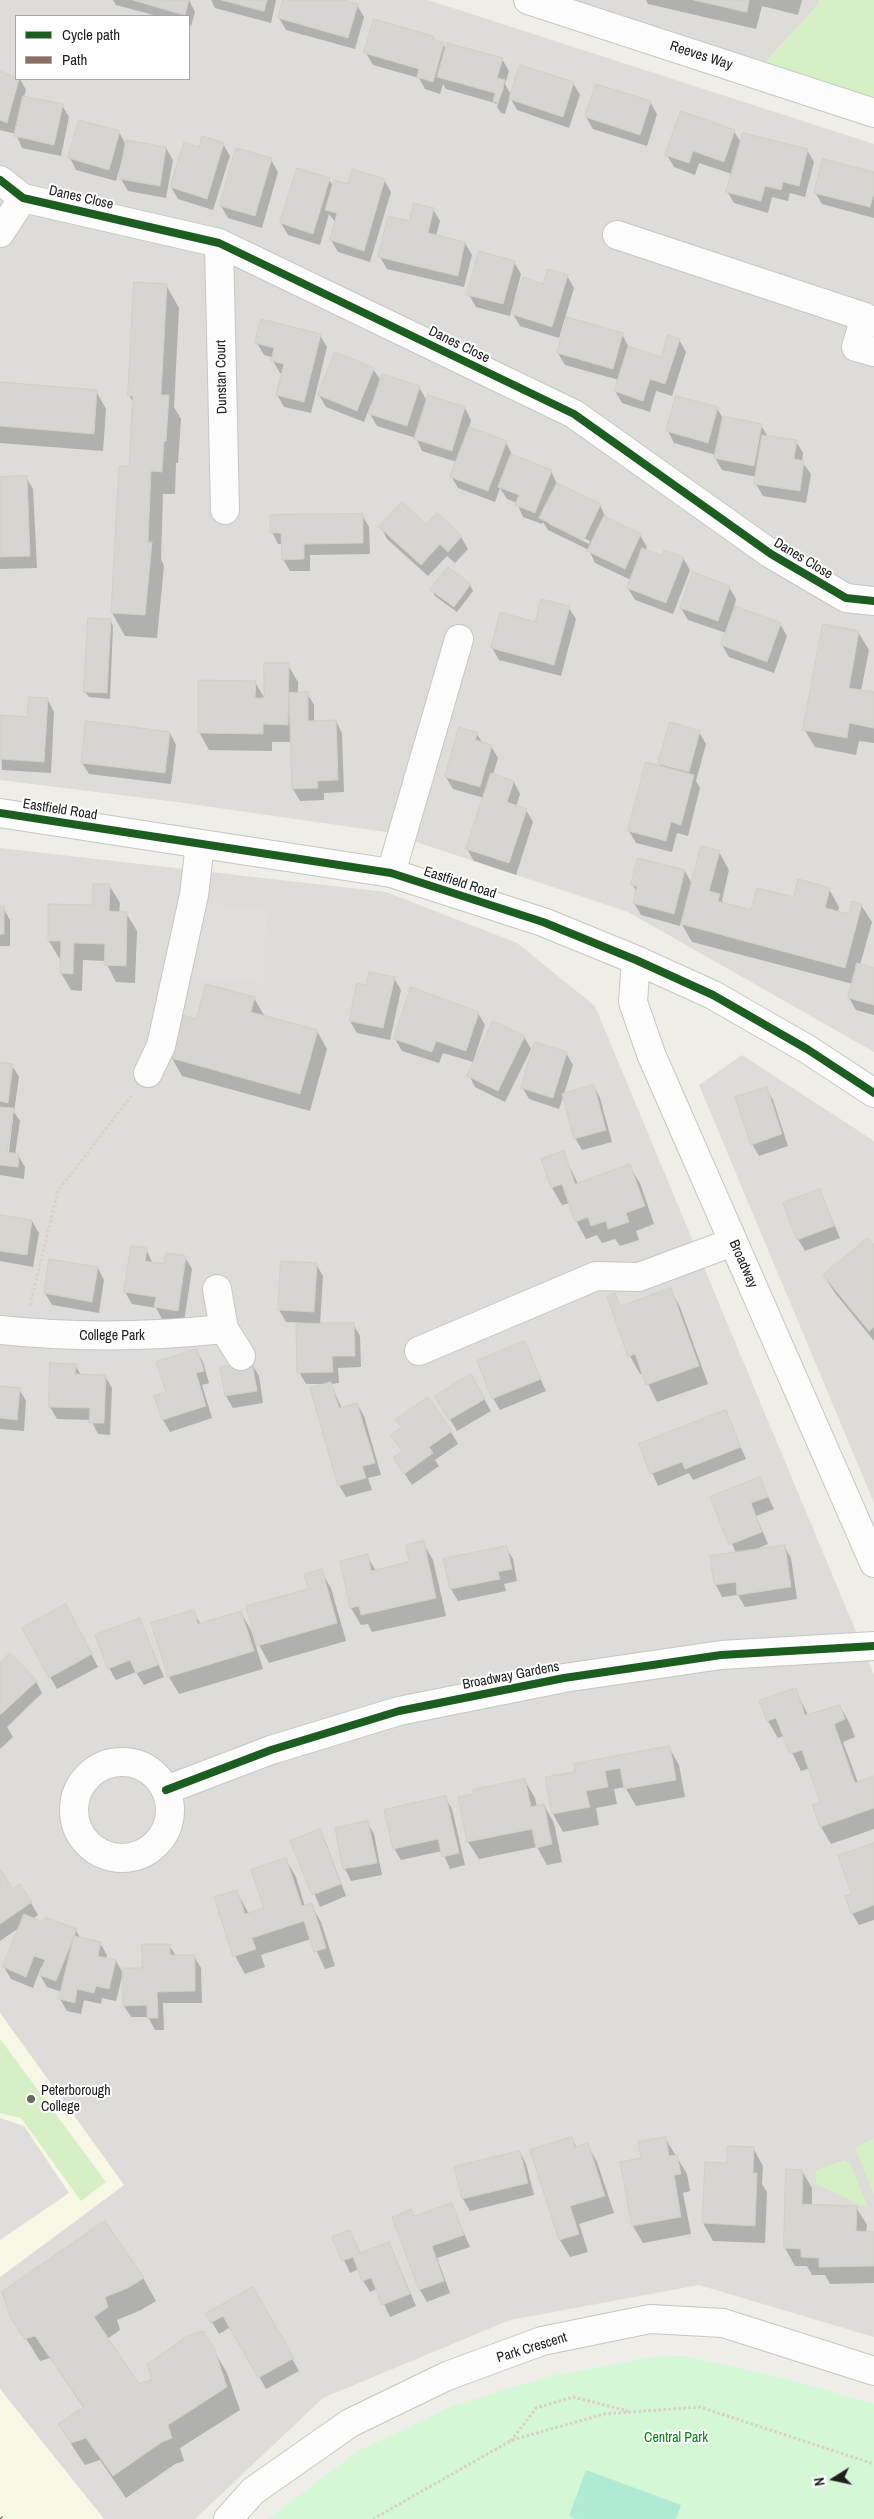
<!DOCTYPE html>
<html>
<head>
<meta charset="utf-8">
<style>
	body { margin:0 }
	#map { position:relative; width:874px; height:2519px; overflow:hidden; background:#eeede8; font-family:"Archivo Narrow",sans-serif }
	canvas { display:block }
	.legend { position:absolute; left:15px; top:15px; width:175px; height:65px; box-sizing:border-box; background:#fff; border:1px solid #a6a6a6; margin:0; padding:6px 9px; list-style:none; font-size:15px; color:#202020 }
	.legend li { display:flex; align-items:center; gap:10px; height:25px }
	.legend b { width:25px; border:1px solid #a6a6a6 }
	.north { position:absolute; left:809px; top:2454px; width:50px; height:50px; -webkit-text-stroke:4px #fff; paint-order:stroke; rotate:260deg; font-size:14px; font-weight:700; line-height:20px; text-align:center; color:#202020 }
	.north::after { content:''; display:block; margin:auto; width:18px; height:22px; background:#202020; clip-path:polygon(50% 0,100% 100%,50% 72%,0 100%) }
</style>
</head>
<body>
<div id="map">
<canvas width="874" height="2519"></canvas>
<ul class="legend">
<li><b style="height:6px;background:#1b5e20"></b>Cycle path</li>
<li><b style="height:6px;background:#8d6e63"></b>Path</li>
</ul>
<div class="north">N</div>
</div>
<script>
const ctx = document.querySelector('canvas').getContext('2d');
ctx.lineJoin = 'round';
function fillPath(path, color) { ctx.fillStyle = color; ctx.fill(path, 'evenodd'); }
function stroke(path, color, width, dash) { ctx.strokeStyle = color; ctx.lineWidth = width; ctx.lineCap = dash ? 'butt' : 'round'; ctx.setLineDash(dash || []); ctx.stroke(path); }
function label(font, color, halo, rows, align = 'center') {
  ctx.font = font + ' "Archivo Narrow",sans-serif'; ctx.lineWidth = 4; ctx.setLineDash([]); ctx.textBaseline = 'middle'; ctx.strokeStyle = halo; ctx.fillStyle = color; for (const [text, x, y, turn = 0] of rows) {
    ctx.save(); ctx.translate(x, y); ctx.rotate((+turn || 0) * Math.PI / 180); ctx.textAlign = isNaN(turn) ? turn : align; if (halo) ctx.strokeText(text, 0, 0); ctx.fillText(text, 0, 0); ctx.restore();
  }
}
fillPath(new Path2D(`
	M0,0H428L874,144V1052L628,912L386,832L177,802L0,780ZM16,16H189V79H16Z
	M538,0H819L817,6L757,71Z
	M0,848L386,892L517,943L595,1006L874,1675V2337L699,2285L510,2320L323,2398L195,2519H104L0,2389V2277L124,2185L0,2013Z
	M742,1055L874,1141V1503L699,1085Z`), '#dddcd9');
fillPath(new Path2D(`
	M0,2013L124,2185L0,2277Z
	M0,2389L104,2519H0Z`), '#f6f7e4');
fillPath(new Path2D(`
	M819,0H874V108L757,71L817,6Z
	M0,2039L106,2182L81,2201L21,2118L0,2113Z
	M874,2138V2194L855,2148Z
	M844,2160L851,2165L868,2208L816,2184V2170Z`), '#d7efc4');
fillPath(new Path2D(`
	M685,2356L787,2379L874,2404V2519H268L358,2451L455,2405L547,2377L654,2357Z`), '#d4f7d6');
fillPath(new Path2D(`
	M586,2470L681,2505L676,2519H577L569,2516Z`), '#afead5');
fillPath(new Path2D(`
	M201,903L267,910L263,983L192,977Z
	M0,2118L24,2126L69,2193L0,2240Z`), '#dfdedc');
fillPath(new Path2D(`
	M113,0H189L195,12L191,26L189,25V16H157L116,5Z
	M211,0H276L271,23L215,8Z
	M284,0H339L357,5L364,17L355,49L286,30L279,18Z
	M646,0H802L798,15L762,6L756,29L648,4Z
	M433,37L435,41L443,44L446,49L502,59L509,71L505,84L511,95L573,83L580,95L569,128L517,110L510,97L505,114L501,113L497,107L504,87L502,85L496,105L495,103L446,89L443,84L440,94L425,89L419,78L373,65L366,53Z
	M0,72L20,79L26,90L24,97L62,105L69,117L61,156L22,148L16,134L0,130Z
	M650,102L657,114L647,146L593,129L586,117Z
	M734,131L741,143L807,150L814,162L805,197L790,193L788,201L772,197L768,213L734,203L727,191L732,174L699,163L695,175L674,167L667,155Z
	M119,132L126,145L166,148L173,160L166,198L128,191L121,179L124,157L123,156L116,181L76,170L70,158Z
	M223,144L230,156L213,210L178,199L171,187L200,148Z
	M271,160L278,172L262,228L228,218L221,206Z
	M874,174V218L822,204L815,192Z
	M329,180L334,187L384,180L391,192L370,262L338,252L331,240L336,223L329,214L320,245L288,235L281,223Z
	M433,209L440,221L436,236L465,243L472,255L464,287L387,269L380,257L410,223Z
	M514,262L521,274L510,316L476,307L469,295Z
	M567,276L574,288L559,338L520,326L513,314Z
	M166,285L179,308L174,407L181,419L178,463H176L175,494H163L161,559L164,566L157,638L125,636L112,613L120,467L131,468L134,404L129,395Z
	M622,334L629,348L662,358L679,340L686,352L672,396L656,391L650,412L622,403L615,391L619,380L565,365L558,353Z
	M320,335L327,347L311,413L284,407L277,395L283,374L280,373L273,361L274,358L264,355L257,343Z
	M373,369L381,381L419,387L427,401L465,408L471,420L469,428L506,442L512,455L551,471L557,484L600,505L606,519L640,535L647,547L645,551L663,557L683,558L690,570L673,614L635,600L628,588L631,580L595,563L589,550L548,530L543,522L542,524L523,517L517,503L507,499L500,488L495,502L458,488L451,476L457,462L422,451L416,438L377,426L370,414L373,405L371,404L364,422L326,407L319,395ZM549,521L590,541L589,544L549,524Z
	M0,384L96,391L106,409L103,451L0,443Z
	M717,408L722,417L761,425L768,437L796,441L803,453L802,462L811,474L806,503L763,496L756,484L757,477L722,470L715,458L716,455L674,443L668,431Z
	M26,477L33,489L37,568L0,569V479Z
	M362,515L369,527L370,554L310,555V571H290L283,559V544H278L272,532Z
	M427,526L461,537L468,549L455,563L447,556L428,576L387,539L381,527Z
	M470,585L473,591L457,612L435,596L432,590Z
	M729,587L736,599L734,607L780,624L787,636L774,673L729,657L722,645L726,633L688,620L681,608Z
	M569,608L576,619L561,676L499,660L492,648Z
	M110,620L113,626L110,699L89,697L85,692Z
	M858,632L869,650L861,691L874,694V743L859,741L856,755L815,747L804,729Z
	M288,665L298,682V693H307L314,705V722L336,721L342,733L344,792L324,793V800L300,801L293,789L292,742H272V751L209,750L199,732L255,682L265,699Z
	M48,700L54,712L51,773L2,770L0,717L29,718Z
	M699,732L706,744L696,781L700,788L688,836L677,833L672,852L636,843L629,831L662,768L660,763Z
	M170,733L176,745L171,784L89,774L82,763Z
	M477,734L483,744L491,746L498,758L493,775L514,782L520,794L516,807L526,810L533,822L516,875L474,861L467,849L484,798L453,789L446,777Z
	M719,852L729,870L722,900L724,904L752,911L829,889L839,907L838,912L849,915L861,905L872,922L860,965L874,969V1015L856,1010L849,998L853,984L692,942L681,923L680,926L641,915L634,903L637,892L633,885L685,871L692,884Z
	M109,885L120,903L119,913H126L137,931L135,983L116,982L105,961L83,960L82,991L71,990L61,973L62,959L59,958L49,941L93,907Z
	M0,908H3L10,920V946H0Z
	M394,978L401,990L390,1040L357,1033L350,1021L367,986Z
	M254,998L265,1017L317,1031L327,1049L310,1111L182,1076L172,1058L197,1020Z
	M478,1013L485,1025L473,1062L443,1053L439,1063L402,1051L395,1039Z
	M524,1037L531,1049L505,1102L475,1087L469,1075Z
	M566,1053L573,1065L564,1094L594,1086L600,1098L612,1142L582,1150L575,1138L564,1095L559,1109L529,1099L522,1087Z
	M0,1064L12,1065L19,1077L14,1112L20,1121L15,1155H18L25,1167L24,1179L0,1175ZM11,1119H13L8,1159L5,1158Z
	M766,1088L773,1100L788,1146L759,1156L752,1144Z
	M563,1153L578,1184L629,1166L640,1183L654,1224L636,1231L639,1240L620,1246L615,1239L602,1243L597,1235L586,1239L576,1221L570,1203L562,1205L552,1188L543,1160Z
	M819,1190L840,1238L805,1251L798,1239Z
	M0,1216L32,1221L39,1233L33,1267L0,1261Z
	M874,1247V1341L835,1293L824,1276Z
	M146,1249L153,1264L166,1265L185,1257L192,1269L184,1322L162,1319L156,1308L132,1304L125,1292Z
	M316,1264L323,1276L320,1325L353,1324L360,1336L361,1367L338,1368L339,1383L331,1384L342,1409L357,1404L364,1416L381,1475L368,1478L372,1490L346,1497L339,1485L328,1384H306L299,1372L312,1323L286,1322L279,1310Z
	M98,1268L104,1280L99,1313L52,1305L45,1293Z
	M670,1289L680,1307L708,1384L657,1402L643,1373L640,1374L630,1356L614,1295L621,1307Z
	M524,1343L546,1391L500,1410L493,1398Z
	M196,1350L203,1362L209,1383L202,1385L212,1418L170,1432L163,1420L155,1396L167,1392Z
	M252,1364L259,1376L263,1403L233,1408L226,1396Z
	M75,1365L81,1375L105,1376L112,1388L110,1435L98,1434L91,1420L57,1419L50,1407Z
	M471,1376L491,1411L457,1431L436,1396Z
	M0,1387L19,1389L26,1401L24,1431L0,1429Z
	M725,1411L746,1459L693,1480L689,1473L658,1486L640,1445Z
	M451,1432L458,1444L435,1460L439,1466L412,1485L394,1458L403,1452L392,1435Z
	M759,1478L774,1509L756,1516L768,1544L754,1550L784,1546L791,1558L797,1599L745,1607L738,1595L722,1597L716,1585L711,1557L736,1553L712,1498Z
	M423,1543L433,1560L446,1616L372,1632L368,1624L361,1625L351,1608L367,1556L376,1571L411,1563Z
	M506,1547L513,1559L517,1581L504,1584L506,1591L458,1601L451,1589L445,1560Z
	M321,1571L331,1588L346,1641L269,1663L259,1645L309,1589Z
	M193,1611L201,1625L241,1613L251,1630L263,1669L179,1694L169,1677Z
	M72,1618L98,1667L57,1689L23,1629Z
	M139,1619L164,1677L144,1685L136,1672L116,1680L109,1668Z
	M0,1664L36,1681L42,1693L7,1727L13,1737L0,1749Z
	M795,1689L808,1715L840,1706L850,1724L855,1737L843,1742L858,1783L874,1777V1829L831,1844L821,1827L813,1806L822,1803L810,1768L801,1771L784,1736L778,1738L768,1721Z
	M669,1747L679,1765L685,1797L636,1806L625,1787L614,1789L617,1804L596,1808L599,1825L563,1832L553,1814L546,1778L577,1773Z
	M525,1781L535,1798L537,1807L544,1805L554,1823L562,1862L547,1865L537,1847L479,1859L468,1842Z
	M445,1797L452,1809L465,1865L450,1869L442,1851L401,1860L394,1848Z
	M367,1822L374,1834L382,1875L351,1881L345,1869L336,1829Z
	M319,1831L326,1843L346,1896L320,1907L292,1841Z
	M874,1845V1920L859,1925L852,1913L854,1894Z
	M286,1860L296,1877L305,1907L311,1905L321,1922L335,1966L325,1969L311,1939L261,1955L265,1967L245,1974L235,1956L236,1891L249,1914L265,1909Z
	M0,1871L13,1890L19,1886L31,1903L38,1915L32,1919L76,1930L80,1938L100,1943L107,1955L106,1959L116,1961L123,1973L116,2001L102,1998L101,2004L84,2000L81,2014L67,2011L60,1999L62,1992L47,1987L40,1975L43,1968L41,1967L33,1988L11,1979L4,1967L20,1927L0,1941Z
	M169,1945L176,1956H194L201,1968L202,2003H163L164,2030H155L148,2017H131L124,2006L143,1969Z
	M665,2138L687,2174L690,2191L683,2193L691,2234L643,2243L633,2226L642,2159Z
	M571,2139L577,2147L587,2144L597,2162L614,2213L579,2224L588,2252L570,2257L560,2240L532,2151Z
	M753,2148L763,2166L762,2184L767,2192L765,2243L713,2241L703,2223L728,2164Z
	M520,2152L526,2164L534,2195L470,2211L463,2199L455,2168Z
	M802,2171L812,2188V2206L856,2207L867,2225L866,2233H874V2283L830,2284L825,2275H812L807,2266H795L785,2248Z
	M451,2204L470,2247L437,2258L450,2293L427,2302L420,2290L394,2217L411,2211L415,2217Z
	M350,2232L361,2254L389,2243L416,2306L390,2317L377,2289L370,2292L363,2281L377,2276L359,2269L350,2273L334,2238Z
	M143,2278L156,2301L141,2310L117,2320L120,2330L107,2339L139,2385L153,2380L213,2349L227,2373L240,2410L180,2448L184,2461L175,2464L126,2498L100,2460L85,2465L73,2447L60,2425L84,2408L50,2358L40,2361L12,2316Z
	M252,2289L299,2371L266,2389L231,2327L219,2334L207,2314Z`), '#0003');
const building = new Path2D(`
	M133,0H189L185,15Z
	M222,0H267L264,11Z
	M283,0H344L358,4L348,38L278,18Z
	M694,0H749L747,12Z
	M374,19L433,36V39L444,43L433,82L417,77L419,69L364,53Z
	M447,43L503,58L497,78L505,80L498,103L493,101L495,93L437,77Z
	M520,65L574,82L563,117L509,99Z
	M0,71L19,79L7,123L0,120Z
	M596,84L651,101L640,135L585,117Z
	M23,96L63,104L54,145L14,136Z
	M681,111L735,130L724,162L693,151L689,163L665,155Z
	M79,120L120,131L109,170L68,158Z
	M743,133L808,149L799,186L783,182L781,190L765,186L761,201L726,192Z
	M202,136L224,143L207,199L170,187L184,142L199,147Z
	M126,140L166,147L160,186L119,179Z
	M236,148L272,158L255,216L220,206Z
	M823,159L874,172V193L870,207L814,193Z
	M297,168L330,178L313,234L280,223Z
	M352,169L385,179L364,251L330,240L337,213L325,210L334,180L348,184Z
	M414,203L434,208L428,233L465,242L458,276L378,257L388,216L409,221Z
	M479,251L515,261L503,304L467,295Z
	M548,269L568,275L552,327L511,314L523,277L543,284Z
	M134,282L167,284L161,395H169L166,441H164L162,472L151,471L148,542H152L145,615L111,613L119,466H129L133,396H128Z
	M567,317L623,333L613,369L557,353Z
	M261,319L321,334L304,402L276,395L284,364L271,361L274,348L255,343Z
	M668,335L680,339L665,384L650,379L643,401L614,391L628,346L661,357Z
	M335,352L374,368L357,411L318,395Z
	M382,374L420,386L407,426L369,414Z
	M0,382L97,390L94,434L0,426Z
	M428,395L465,407L452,451L414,439Z
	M676,396L718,407L708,443L666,431Z
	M723,416L762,424L754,466L714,458Z
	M469,427L507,441L488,491L450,477Z
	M762,435L797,440L794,459L804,461L800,491L754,484Z
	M511,454L552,470L535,513L515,505L519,495L498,487Z
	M27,476L30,556L0,557V477Z
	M557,483L601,504L584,540L539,518Z
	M402,502L426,524L437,513L462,536L448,552L440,544L421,565L379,527Z
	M363,514V543L304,544V559L282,560L281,533H270V515Z
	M604,516L641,534L625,569L587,551Z
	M642,548L662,556L664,550L684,557L666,603L627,588Z
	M448,567L471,584L454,607L430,590Z
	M693,572L730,586L718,621L680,608Z
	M541,599L570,606L554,665L491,648L500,612L535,622Z
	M735,606L781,623L767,662L721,645Z
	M88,618L111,619L107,693L84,692Z
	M823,624L859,631L849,688L874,692V728L849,723L847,738L803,730Z
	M264,663H289L288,725L263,724V734L198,733V680L256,681L255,698H264Z
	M308,692V721L336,720L338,780L317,781L318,788L292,789L289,693Z
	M29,697L48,698L44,762L0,759V715L27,717Z
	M86,721L170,732L165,773L81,763Z
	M670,722L700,731L689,772L658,764Z
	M459,727L478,733L475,740L492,745L480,787L445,777Z
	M646,762L694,775L681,825L671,822L666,841L628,831Z
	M491,773L514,781L507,802L527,809L509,863L466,849Z
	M701,846L720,851L709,891L720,894L718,901L751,910L757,888L794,897L798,879L830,888L825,908L849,914L852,901L862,904L845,968L681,924Z
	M638,858L685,870L674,914L633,903L637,886L631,885Z
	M93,884H110L109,911L127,912L126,966L104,965L105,944L74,943L73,974L60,973L61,941H48V904L92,905Z
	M0,906H4V934H0Z
	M857,963L874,968V1005L848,998Z
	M369,972L395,977L383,1028L349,1021L357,983L366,985Z
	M206,984L255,997L251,1012L318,1030L300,1094L171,1058L183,1015L196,1019Z
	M411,987L479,1012L466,1051L436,1041L432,1052L394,1039Z
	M493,1021L525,1036L498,1091L467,1076Z
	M535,1042L567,1052L553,1098L521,1088Z
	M0,1062L13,1064L8,1103L0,1101Z
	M594,1085L606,1130L574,1139L562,1094Z
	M767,1087L782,1134L751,1145L735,1097Z
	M0,1107L14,1108L7,1152L19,1154L18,1167L0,1165Z
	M564,1151L575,1184L630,1164L645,1206L626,1213L629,1222L608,1229L606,1221L591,1226L588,1217L575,1222L562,1184L551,1188L541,1159Z
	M820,1189L834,1226L797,1240L783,1203Z
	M0,1215L32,1220L27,1255L0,1251Z
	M868,1238L874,1245V1327L869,1331L823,1275Z
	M131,1246L147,1248L145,1261L164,1264L166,1253L186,1256L178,1311L154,1307L156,1297L124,1292Z
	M49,1259L98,1267L92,1302L44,1293Z
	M281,1261L317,1263L314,1312L278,1310Z
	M671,1288L699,1366L646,1385L635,1354L628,1357L607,1296L615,1293L620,1306Z
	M354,1323L355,1356H332L333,1372L297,1373L296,1324Z
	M525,1341L541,1379L492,1399L477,1361Z
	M197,1349L204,1371L196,1373L206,1406L162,1420L154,1396L166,1392L156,1362Z
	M252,1362L257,1391L225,1396L220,1367Z
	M50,1363L76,1364L75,1374L106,1375L104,1423H89L90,1408L49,1407Z
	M471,1374L485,1399L449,1420L435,1396Z
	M331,1382L339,1408L357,1403L375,1463L362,1466L366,1478L338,1486L310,1388Z
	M0,1386L20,1388L17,1420L0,1418Z
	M428,1397L452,1431L429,1447L433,1453L404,1474L393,1458L402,1451L391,1435L401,1427L396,1420Z
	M726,1410L741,1447L685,1469L682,1462L650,1474L639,1444Z
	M760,1477L768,1497L751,1503L762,1532L729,1545L710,1497Z
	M424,1541L436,1598L361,1615L359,1606L350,1608L340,1561L368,1554L371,1571L409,1562L406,1545Z
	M785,1545L791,1587L737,1595L736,1582L714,1585L710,1556Z
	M507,1546L512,1569L498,1572L500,1579L450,1589L443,1559Z
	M322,1569L337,1623L257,1646L246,1606L308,1589L304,1575Z
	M66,1604L92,1654L49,1678L22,1628Z
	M194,1610L198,1624L241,1611L254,1651L168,1677L151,1623Z
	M140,1618L158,1665L136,1673L130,1660L108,1669L95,1635Z
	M10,1653L37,1681L0,1715V1663Z
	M796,1688L805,1715L840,1705L845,1719L834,1724L855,1783L874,1776V1808L820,1827L812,1805L820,1802L802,1750L790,1754L776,1718L767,1721L759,1701Z
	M670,1746L676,1780L624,1789L620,1768L605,1771L608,1787L586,1791L590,1807L552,1814L545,1777L575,1772L574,1764Z
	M525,1779L531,1807L544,1804L552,1844L536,1848L532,1829L467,1842L458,1797L474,1794L473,1790Z
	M446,1796L459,1853L442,1857L438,1839L393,1849L384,1810Z
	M368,1821L377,1863L343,1869L335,1828Z
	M320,1829L341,1884L312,1895L290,1841Z
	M874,1843V1905L851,1914L845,1896L852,1894L838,1856Z
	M286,1858L302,1906L312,1903L326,1948L314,1952L304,1921L252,1938L256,1949L233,1957L214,1897L237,1890L245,1914L264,1908L251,1870Z
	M0,1869L13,1889L20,1884L32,1902L0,1924Z
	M24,1914L43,1922L45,1917L77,1929L56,1981L39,1975L45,1960L34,1956L26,1977L3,1967Z
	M74,1936L101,1942L98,1956L116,1960L109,1989L96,1986L94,1993L77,1989L75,2003L59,1999Z
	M142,1944H170V1955H195V1991L157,1992L158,2018H147V2005L123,2006L122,1968H142Z
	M572,2137L575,2147L588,2143L605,2196L570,2206L579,2234L559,2240L530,2150Z
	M666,2137L669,2156L677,2155L681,2174L674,2175L681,2217L632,2226L620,2162L641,2158L638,2142Z
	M727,2146L754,2147L753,2173H757L755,2226L702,2223L705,2162L727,2163Z
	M520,2151L528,2183L462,2199L454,2167Z
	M786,2169L803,2170L802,2204L857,2206L856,2231L874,2232V2266L819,2267V2258L801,2257V2249L784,2248Z
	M452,2203L464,2235L432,2246L444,2281L419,2290L392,2217L412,2209L414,2216Z
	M105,2221L144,2278L128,2288L105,2297L108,2307L94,2317L139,2384L152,2379L147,2364L188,2336L203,2331L214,2348L227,2387L168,2425L172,2438L162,2442L113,2476L86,2438L71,2443L58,2424L84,2407L35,2336L25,2339L10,2317L2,2292Z
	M350,2230L360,2253L389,2242L410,2294L382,2305L371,2277L362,2281L353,2257L342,2261L332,2237Z
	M253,2287L294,2358L258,2378L223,2316L211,2323L205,2314Z`);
fillPath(building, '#d7d5d1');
stroke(building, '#d2cec9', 1);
const minor = new Path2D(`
	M528,0L874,113
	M0,180L23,198L219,243L574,414L771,554L846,598L874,601
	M0,233L23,198
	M617,235L865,317L856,347L874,352
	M219,243L225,510
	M0,813L391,873L543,922L636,960L713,995L807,1049L874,1093
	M391,873L459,639
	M636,960L633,1002L651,1054L874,1563
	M148,1073L161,1046L194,895L200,844
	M224,1329L241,1356
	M0,1330C75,1338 148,1337 224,1329L217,1289
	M419,1351L596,1276L639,1277L733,1242
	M74 1810a48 48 0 1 1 96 0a48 48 0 1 1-96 0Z
	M166,1790L271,1750L399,1711L564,1678L721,1655L874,1646
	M228,2519L253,2491L350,2423L447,2376L542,2341L650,2319L723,2323L874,2371`);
stroke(minor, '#c7c6c4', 30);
stroke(new Path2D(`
	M30,1305L58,1191L132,1095
	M511,2441L536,2408L573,2397L628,2411
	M373,2519L512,2440L604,2414L700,2407L874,2464`), '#dcceca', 3, [2.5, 2.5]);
stroke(minor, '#fcfcfc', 28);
stroke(new Path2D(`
	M0,2518L1,2519`), '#8d6e63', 6, [12, 6]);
stroke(new Path2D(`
	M0,180L23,198L219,243L574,414L771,554L846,598L874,601
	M0,813L391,873L543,922L636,960L713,995L807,1049L874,1093
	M166,1790L271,1750L399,1711L564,1678L721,1655L874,1646`), '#1b5e20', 8);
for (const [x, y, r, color] of [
	[31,2099,5,"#686866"]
]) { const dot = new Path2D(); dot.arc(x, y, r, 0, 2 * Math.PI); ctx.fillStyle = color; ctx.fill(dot); stroke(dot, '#fff', 2); }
label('14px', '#202020', '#fff', [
	["Reeves Way",701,56,18],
	["Danes Close",81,198,13],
	["Danes Close",459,345,26],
	["Dunstan Court",222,377,-91],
	["Danes Close",803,559,31],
	["Eastfield Road",60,810,9],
	["Eastfield Road",460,883,18],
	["Broadway",743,1264,66],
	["College Park",112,1336],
	["Broadway Gardens",511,1676,-11],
	["Park Crescent",532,2348,-17]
]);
label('14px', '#202020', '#fff', [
	["Peterborough",41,2091],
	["College",41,2107]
], 'left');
label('14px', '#018516', '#fff', [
	["Central Park",676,2438]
]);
</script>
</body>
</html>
